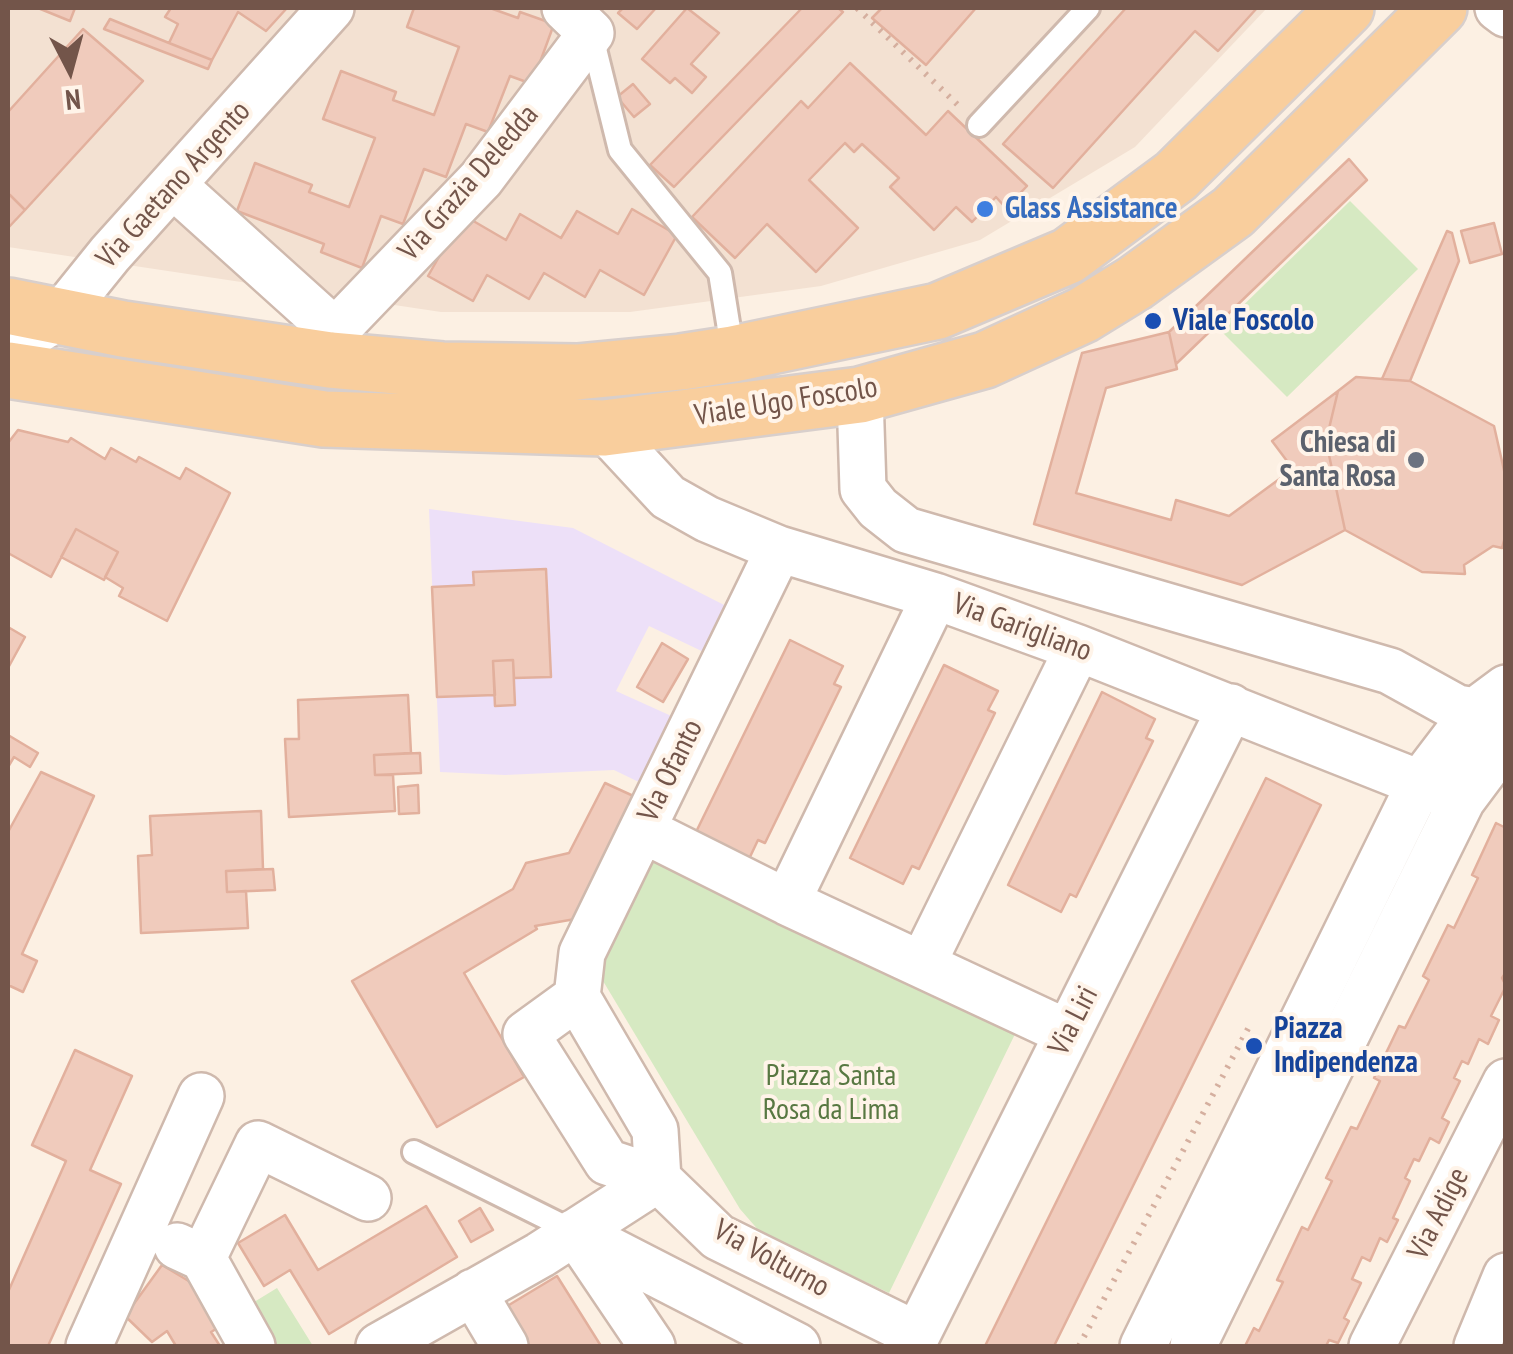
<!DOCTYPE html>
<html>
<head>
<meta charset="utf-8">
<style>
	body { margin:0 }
	#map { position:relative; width:1513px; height:1354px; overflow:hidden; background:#fcf0e3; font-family:"PT Sans Narrow",sans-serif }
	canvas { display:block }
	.frame { position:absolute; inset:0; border:10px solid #73554a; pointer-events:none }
	.north { position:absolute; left:20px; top:20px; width:100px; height:100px; -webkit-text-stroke:8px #fff4e9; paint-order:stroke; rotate:174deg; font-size:28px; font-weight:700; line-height:40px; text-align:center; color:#73554a }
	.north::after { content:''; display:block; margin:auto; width:35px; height:45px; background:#73554a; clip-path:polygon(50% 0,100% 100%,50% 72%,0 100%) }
</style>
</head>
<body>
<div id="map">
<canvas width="1513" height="1354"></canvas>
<div class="frame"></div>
<div class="north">N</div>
</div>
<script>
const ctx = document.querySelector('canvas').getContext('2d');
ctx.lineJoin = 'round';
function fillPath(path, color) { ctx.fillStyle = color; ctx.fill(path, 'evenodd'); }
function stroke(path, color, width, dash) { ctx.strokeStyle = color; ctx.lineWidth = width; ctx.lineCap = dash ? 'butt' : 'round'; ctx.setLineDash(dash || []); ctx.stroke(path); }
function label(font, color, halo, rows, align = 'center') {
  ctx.font = font + ' "PT Sans Narrow",sans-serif'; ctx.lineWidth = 8; ctx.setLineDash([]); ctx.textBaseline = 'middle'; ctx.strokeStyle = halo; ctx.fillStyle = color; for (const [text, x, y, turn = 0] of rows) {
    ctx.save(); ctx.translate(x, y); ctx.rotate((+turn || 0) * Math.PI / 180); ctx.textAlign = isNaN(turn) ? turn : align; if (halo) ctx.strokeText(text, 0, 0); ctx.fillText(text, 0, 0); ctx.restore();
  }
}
fillPath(new Path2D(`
	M8,8H1267L1135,147L980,240L821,286L630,312H441L8,247Z`), '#f3e1d2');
fillPath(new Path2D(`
	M429,509L573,528L732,609L710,655L649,626L616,691L678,719L647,786L614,770L505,775L440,772Z`), '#ede0f8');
fillPath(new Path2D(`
	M1350,201L1418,269L1287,397L1219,329Z
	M650,849L1017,1030L889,1293L760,1232L740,1209L594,966Z
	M277,1288L313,1346H270L246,1307Z`), '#d6e9c2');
const building = new Path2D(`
	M38,8H75L70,21Z
	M171,8H287L266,31L238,12L212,60L169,43L178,24L165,17Z
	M414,8H490L518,18L520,12L554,24L532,84L510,76L488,132L466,124L446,177L424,169L403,224L381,216L362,268L321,252L324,244L237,211L255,163L312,185L309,192L349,207L375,138L323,119L341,71L396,92L393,100L434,115L459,47L407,27Z
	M623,8H656L637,29L618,13Z
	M687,8L719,33L691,64L706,77L692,93L675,78L670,83L642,59Z
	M802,8H838L843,12L674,187L650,165Z
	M882,8H976L926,65L872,18Z
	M1126,8H1257L1218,51L1195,31L1053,188L1003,144Z
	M110,19L169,43L212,60L208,69L104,29Z
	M83,29L143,81L25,210L10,195L8,198V112Z
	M850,63L926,135L948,111L1027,186L1006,208L996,197L972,222L956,207L934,230L890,187L899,178L862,144L854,152L845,143L809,180L858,228L816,272L767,224L735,258L692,217L801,101L808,108Z
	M633,84L650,104L634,117L617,97Z
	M1349,159L1367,180L1176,364L1169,332Z
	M10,195L25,210L8,228V198Z
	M632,209L677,235L644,295L600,270L585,297L544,273L529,299L487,275L473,301L428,276L463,215L506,240L520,214L561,238L577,211L618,234Z
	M1494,223L1502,254L1470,263L1461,231Z
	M1447,231L1452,233L1459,261L1410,381L1382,379Z
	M1169,332L1177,369L1106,388L1076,493L1171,520L1176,500L1229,516L1293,469L1272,441L1338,391L1326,441L1345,530L1242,585L1034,524L1082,353Z
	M1356,377L1410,381L1494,426L1506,479V533L1502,548L1493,546L1464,565L1465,574L1422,572L1345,530L1326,441L1338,391Z
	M18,430L68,442L71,438L105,459L111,448L136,462L139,457L180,479L186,468L230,493L167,621L119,596L123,588L105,577L118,552L76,529L51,577L8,553V443Z
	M76,529L118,552L104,580L61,557Z
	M546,569L551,677L514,678L513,660L493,661L495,695L437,697L432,587L474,585L473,572Z
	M8,627L25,637L8,668Z
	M790,640L843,666L834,684L841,687L765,843L758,840L749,859L696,832Z
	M662,643L688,659L663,702L637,687Z
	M513,660L515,705L495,706L493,661Z
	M944,665L998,691L988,710L995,713L919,869L912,866L903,884L850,858Z
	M1102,692L1155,719L1146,738L1153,741L1076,897L1070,894L1061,912L1008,885Z
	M408,695L411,753L374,755L375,775H393L395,811L289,817L285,739H299L298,700Z
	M8,735L38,753L30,767L14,757L8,767Z
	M420,753L421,773L375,775L374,755Z
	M41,772L94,796L22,954L37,961L23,992L8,985V832Z
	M1266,778L1321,805L1054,1346H985Z
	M605,783L640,799L581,918L535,926L537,929L464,973L524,1077L437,1127L352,981L513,889L526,863L569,853Z
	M418,785L419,813L399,814L398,787Z
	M261,811L263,869L226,871L227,892L246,891L248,928L141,933L138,856L152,855L150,816Z
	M1496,823L1506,828V972L1502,978L1506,986L1491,1016L1499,1020L1488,1044L1479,1039L1468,1064L1462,1061L1454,1078L1460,1081L1442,1118L1449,1122L1439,1143L1430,1138L1419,1161L1414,1159L1405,1178L1410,1181L1393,1218L1398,1220L1387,1242L1380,1238L1370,1261L1362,1257L1352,1279L1361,1283L1344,1318L1349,1321L1338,1343L1329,1340L1326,1346H1245L1254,1328L1259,1331L1283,1282L1277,1280L1302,1227L1308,1230L1332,1181L1326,1178L1351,1127L1357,1129L1380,1081L1374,1078L1399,1026L1405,1028L1429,980L1423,976L1448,925L1454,928L1478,878L1472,875Z
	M273,869L275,890L227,892L226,871Z
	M75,1050L132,1076L90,1170L121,1184L48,1346H8V1292L66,1161L32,1145Z
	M426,1206L457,1257L329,1334L290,1270L264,1286L238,1243L285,1215L318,1270Z
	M480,1208L493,1230L471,1242L459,1221Z
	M162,1265L197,1286L221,1326L211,1332L220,1346H176L167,1331L152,1342L125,1316Z
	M557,1276L601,1346H528L504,1308Z`);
fillPath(building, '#f0cbbc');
stroke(building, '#e2b09d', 2.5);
const lane = new Path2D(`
	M591,33L620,150L720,273L733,354
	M979,125L1088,8
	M414,1152L575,1232`);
const street = new Path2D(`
	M1498,8L1506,14
	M174,186L335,331
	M8,349L60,316L110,254L331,8
	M330,360L335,331L481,179L591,33L565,8
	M860,395L863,489L878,508L906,530L1390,671L1457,708L1475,711L1506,739
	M604,428L668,497L707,519L779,549L935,596L1078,648L1462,800
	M643,830L787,902L1068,1033
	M787,902L935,596
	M923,963L1078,648
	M577,997L526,1034L607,1162L658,1179L655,1130L577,997L582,953L779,549
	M575,1232L797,1346
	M579,1238L652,1346
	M177,1246L203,1258L252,1346
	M203,1258L258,1144L368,1198
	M473,1292L505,1346
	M917,1335L1231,707
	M89,1346L201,1096
	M379,1346L540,1255L658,1179L718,1237L917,1335L911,1346
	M1143,1346L1420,783L1475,711L1506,688
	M1193,1346L1462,800L1506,741
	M1372,1346L1506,1082
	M1477,1346L1506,1276`);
const primary = new Path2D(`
	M8,306L123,329L330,360L442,370L577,372L681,362L733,354L938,311L1068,256L1176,176L1346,8
	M8,370L324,419L604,428L860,395L985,360L1083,315L1135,283L1233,212L1439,8`);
stroke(lane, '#cfb9ad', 28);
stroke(street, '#cfb9ad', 50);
stroke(primary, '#d8cfcc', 60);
stroke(new Path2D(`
	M857,8L960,107
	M1079,1346L1250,1025`), '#d5af9f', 6, [2.5, 8]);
stroke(lane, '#fff', 22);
stroke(street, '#fff', 45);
stroke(primary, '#f9ce9d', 55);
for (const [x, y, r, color] of [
	[985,209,10,"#3f7fe0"],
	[1153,321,10,"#1a4fb4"],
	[1416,460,10,"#6b7280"],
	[1254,1046,10,"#1a4fb4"]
]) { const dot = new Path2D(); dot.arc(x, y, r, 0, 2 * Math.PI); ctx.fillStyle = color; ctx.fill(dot); stroke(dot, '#fff4e9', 4); }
label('30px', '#73554a', '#fff4e9', [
	["Via Grazia Deledda",469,183,-49],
	["Via Gaetano Argento",174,185,-48],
	["Viale Ugo Foscolo",786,402,-9],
	["Via Garigliano",1022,628,20],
	["Via Ofanto",671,771,-64],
	["Via Liri",1074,1021,-63],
	["Via Adige",1439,1214,-63],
	["Via Volturno",771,1259,29]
]);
label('bold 30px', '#366cbe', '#fff4e9', [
	["Glass Assistance",1005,209]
], 'left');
label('bold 30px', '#164399', '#fff4e9', [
	["Viale Foscolo",1173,321],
	["Piazza",1274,1029],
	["Indipendenza",1274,1063]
], 'left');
label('bold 30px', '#5b616d', '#fff4e9', [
	["Chiesa di",1396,443],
	["Santa Rosa",1396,477]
], 'right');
label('30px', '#587842', '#fff4e9', [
	["Piazza Santa",831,1076],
	["Rosa da Lima",831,1110]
]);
</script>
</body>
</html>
